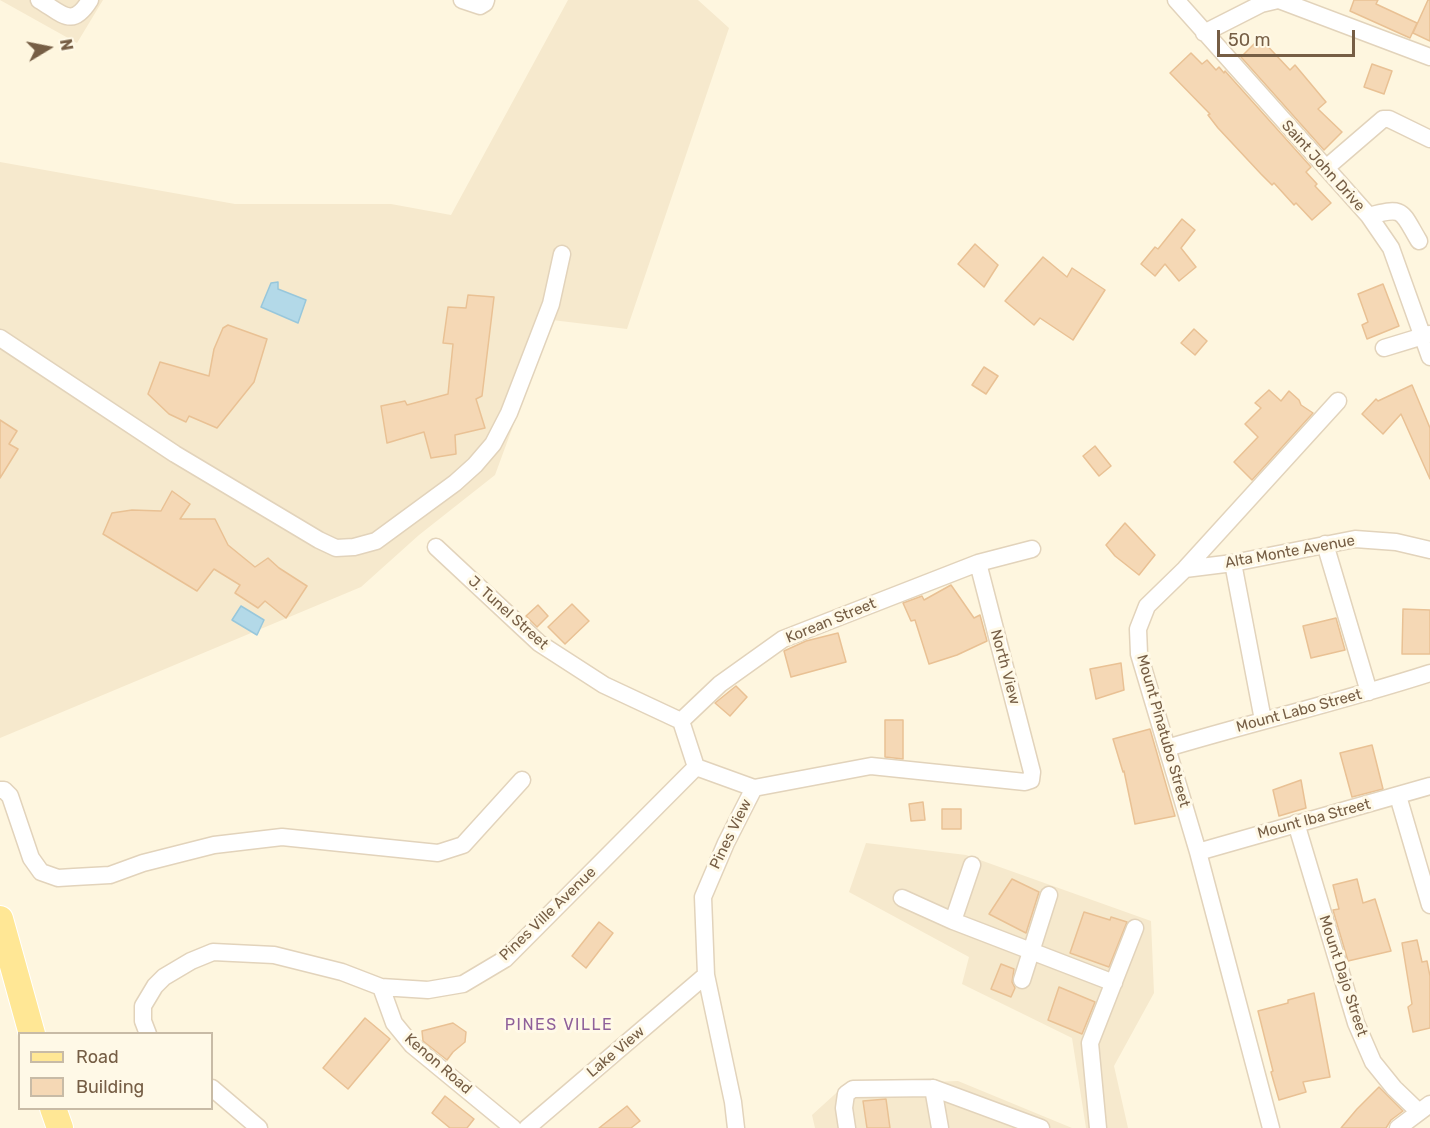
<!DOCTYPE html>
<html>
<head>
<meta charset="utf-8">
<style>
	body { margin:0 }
	#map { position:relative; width:1430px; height:1128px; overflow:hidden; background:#fef6df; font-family:Rubik,sans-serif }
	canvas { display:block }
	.legend { position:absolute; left:18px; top:1032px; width:195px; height:78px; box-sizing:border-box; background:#fff9e7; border:2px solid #c8bba6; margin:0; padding:8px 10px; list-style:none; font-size:18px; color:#765e45 }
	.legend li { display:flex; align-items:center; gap:12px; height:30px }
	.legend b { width:30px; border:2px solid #c8bba6 }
	.north { position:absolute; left:18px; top:18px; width:60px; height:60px; -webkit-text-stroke:4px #fff9e7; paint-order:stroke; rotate:80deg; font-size:16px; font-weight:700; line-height:24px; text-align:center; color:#765e45 }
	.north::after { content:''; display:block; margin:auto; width:21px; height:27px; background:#765e45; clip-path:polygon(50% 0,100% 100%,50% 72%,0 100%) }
	.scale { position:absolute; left:1217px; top:30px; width:138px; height:27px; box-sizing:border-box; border:3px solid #765e45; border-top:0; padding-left:8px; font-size:18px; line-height:21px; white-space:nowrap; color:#765e45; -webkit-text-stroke:4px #fff9e7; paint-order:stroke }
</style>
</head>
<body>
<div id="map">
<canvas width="1430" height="1128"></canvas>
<ul class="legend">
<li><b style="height:8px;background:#ffe795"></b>Road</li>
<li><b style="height:16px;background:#f5d8b5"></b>Building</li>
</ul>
<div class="north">N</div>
<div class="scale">50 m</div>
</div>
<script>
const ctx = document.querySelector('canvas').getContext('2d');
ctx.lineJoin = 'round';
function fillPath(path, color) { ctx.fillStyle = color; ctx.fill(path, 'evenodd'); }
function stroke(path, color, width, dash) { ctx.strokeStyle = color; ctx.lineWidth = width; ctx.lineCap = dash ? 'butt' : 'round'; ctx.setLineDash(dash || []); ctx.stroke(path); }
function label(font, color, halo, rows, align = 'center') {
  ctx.font = font + ' Rubik,sans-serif'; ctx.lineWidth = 6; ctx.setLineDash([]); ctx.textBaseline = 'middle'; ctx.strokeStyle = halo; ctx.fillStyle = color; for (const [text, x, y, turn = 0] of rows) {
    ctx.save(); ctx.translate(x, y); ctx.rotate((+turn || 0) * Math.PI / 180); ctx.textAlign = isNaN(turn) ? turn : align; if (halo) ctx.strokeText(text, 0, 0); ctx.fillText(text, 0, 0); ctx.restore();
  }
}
fillPath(new Path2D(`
	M0,0H103L77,43Z
	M568,0H698L729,28L627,329L552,320L495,475L419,535L361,587L0,738V162L235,204H391L451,215Z
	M866,843L966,855L1151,921L1154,993L1114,1066L1128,1128H1086L1072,1038L962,984L969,957L849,892Z
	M958,1081L1072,1128H815L812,1115L845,1085Z`), '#f6e9cd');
const water = new Path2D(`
	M278,282V289L306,300L298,323L261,307L271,283Z
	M241,606L264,620L257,635L232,620Z`);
fillPath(water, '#b3d9e8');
stroke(water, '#98c7db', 1.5);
const building = new Path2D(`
	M1354,0H1378L1376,4L1417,23L1410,38L1350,11Z
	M1428,0H1430V41L1413,33Z
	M1260,38L1290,70L1295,65L1326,102L1318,109L1342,132L1324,150L1241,57Z
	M1191,53L1202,64L1207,60L1216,70L1219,67L1224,73L1225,71L1311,167L1306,172L1317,184L1315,186L1331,203L1312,220L1296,203L1294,205L1274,183L1272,185L1261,174L1218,128L1208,115L1210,114L1170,73Z
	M1372,64L1392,71L1384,94L1364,87Z
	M1182,219L1195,230L1181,248L1196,267L1179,281L1165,264L1155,276L1141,264L1155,247L1158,249Z
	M975,244L998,265L984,287L958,264Z
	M1043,257L1067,277L1072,268L1105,290L1073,340L1040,318L1034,325L1005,301Z
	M1383,284L1399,326L1367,339L1362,325L1368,322L1358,294Z
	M468,295L494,297L482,396L476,399L485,428L455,435L456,454L431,458L424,432L387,443L381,406L405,401L407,405L448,394L453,344L443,343L448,307L466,308Z
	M228,325L267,339L254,382L217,428L189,416L186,422L169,414L148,394L160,362L209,376L214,349L223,328Z
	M1194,329L1207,341L1195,355L1181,343Z
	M984,367L998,376L986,394L972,385Z
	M1412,385L1430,428V479L1401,414L1383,434L1362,414L1376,399L1378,401Z
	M1269,390L1281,401L1289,391L1299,400L1301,405L1313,413L1252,480L1234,462L1258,437L1245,424L1261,408L1255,403Z
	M0,420L17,431L9,444L18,449L0,478Z
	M1095,446L1111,466L1099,476L1083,456Z
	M172,491L190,504L180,519H215L228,545L255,567L268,558L279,568L307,586L286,618L265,601L258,608L235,593L240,585L214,569L197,591L103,534L112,513L132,510L161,511Z
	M1125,523L1155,555L1139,575L1115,556L1106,545Z
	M951,585L974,618L980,615L987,641L957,655L929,664L915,620L911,621L903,603L922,596L924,600Z
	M572,604L589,621L565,644L548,627Z
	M538,605L548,616L537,627L526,616Z
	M1403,609L1430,610V654H1402Z
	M1336,618L1345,650L1311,658L1303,626Z
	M838,633L846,662L791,677L784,651L806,641Z
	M1121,663L1124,690L1096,699L1090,669Z
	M736,686L747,697L730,716L715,703Z
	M885,720H903V759L885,757Z
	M1150,729L1175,816L1135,824L1124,771L1123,772L1113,739Z
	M1372,745L1383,789L1352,797L1340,753Z
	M1301,780L1306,808L1279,816L1273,790Z
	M923,802L925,820L911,821L909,804Z
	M942,809H961V829H942Z
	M1012,879L1039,892L1026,933L989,914Z
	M1357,879L1363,903L1375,899L1391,951L1348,961L1333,910L1339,909L1333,885Z
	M1084,912L1110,920L1111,917L1127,922L1109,967L1070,953Z
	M599,922L613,933L586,968L572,956Z
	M1417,940L1422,962L1427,961L1430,976V1028L1413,1032L1408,1007L1412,1004L1402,943Z
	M1001,964L1014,969L1012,982L1015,988L1011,997L991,989Z
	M1059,987L1095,1002L1082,1034L1048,1020Z
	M1314,993L1330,1077L1303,1082L1306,1092L1279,1100L1271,1072L1273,1071L1258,1011L1288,1003V1000Z
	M365,1018L390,1039L348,1089L323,1068Z
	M453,1023L466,1032L465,1042L453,1052L447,1060L423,1041L422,1031Z
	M1379,1087L1403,1111L1391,1120L1386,1128H1341L1357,1109Z
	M445,1096L474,1119L467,1128H450L432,1113Z
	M886,1099L890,1128H867L863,1101Z
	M627,1106L640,1121L631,1128H599Z`);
fillPath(building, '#f5d8b5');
stroke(building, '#e9c194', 1.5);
const street = new Path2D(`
	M39,0C63,14 72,29 90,0
	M462,0L480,6L485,3L486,0
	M1176,0L1369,216L1391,248L1430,357
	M1279,0L1430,57
	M1204,33L1261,4L1278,0
	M1326,168L1383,119H1389L1430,139
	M1369,216C1405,206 1401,211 1419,241
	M0,338L175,454L319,540L336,548L354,547L376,541L455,483L475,465L493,444L509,413L551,304L562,254
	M1384,348L1430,334
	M1325,544L1369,692
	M436,547L539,643L604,685L681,721
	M1233,563L1263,720
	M1185,569L1233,563L1355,539L1396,542L1430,550
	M681,721L720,684L783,639L978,563L1032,549
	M681,721L696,767
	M1167,748C1254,722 1343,701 1430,673
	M696,767L754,788
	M0,790H4L10,796L31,858L41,872L58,878L74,877L110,875L143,863L214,845L282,837L438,853L463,845L522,780
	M1398,796L1430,905
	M1296,823L1356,1023L1373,1062L1394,1088L1419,1112
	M1198,852L1430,786
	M902,898L953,921L1114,983
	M953,921L972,865
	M1022,980L1049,895
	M381,987L394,1023L412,1045L513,1128
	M148,1034L143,1021V1006L155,986L164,977L191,961L213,952L274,955L342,972L381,987L428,990L463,984L505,959L696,767
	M212,1088L259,1128
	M933,1088L940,1128
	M527,1128L706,975
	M736,1128L733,1102L706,975L703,897L726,843L754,788L871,766L1025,782L1031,780L1032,772L978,563
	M847,1128L844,1108L846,1094L853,1089L933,1088L1041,1128
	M1098,1128L1090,1043L1135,928
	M1271,1128L1198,852L1139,654L1138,629L1147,606L1185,569L1338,401
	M1398,1128L1430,1104`);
const primary = new Path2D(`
	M0,919L32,1034
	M53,1108L60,1128`);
stroke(street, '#e2d3bb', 19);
stroke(primary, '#fff', 28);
stroke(street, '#fff', 16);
stroke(primary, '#ffe795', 26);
label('15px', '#765e45', '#fff9e7', [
	["Saint John Drive",1323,166,48],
	["Alta Monte Avenue",1290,552,-10],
	["J. Tunel Street",508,613,42],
	["Korean Street",831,621,-22],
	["North View",1005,667,75],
	["Mount Labo Street",1299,711,-15],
	["Mount Pinatubo Street",1163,731,74],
	["Mount Iba Street",1314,819,-15],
	["Pines View",731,834,-64],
	["Pines Ville Avenue",548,914,-44],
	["Mount Dajo Street",1343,976,72],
	["Lake View",616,1052,-40],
	["Kenon Road",438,1064,41]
]);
ctx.letterSpacing = '1.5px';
label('16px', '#8f609a', '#fff9e7', [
	["PINES VILLE",559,1025]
]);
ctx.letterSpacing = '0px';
</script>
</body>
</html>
